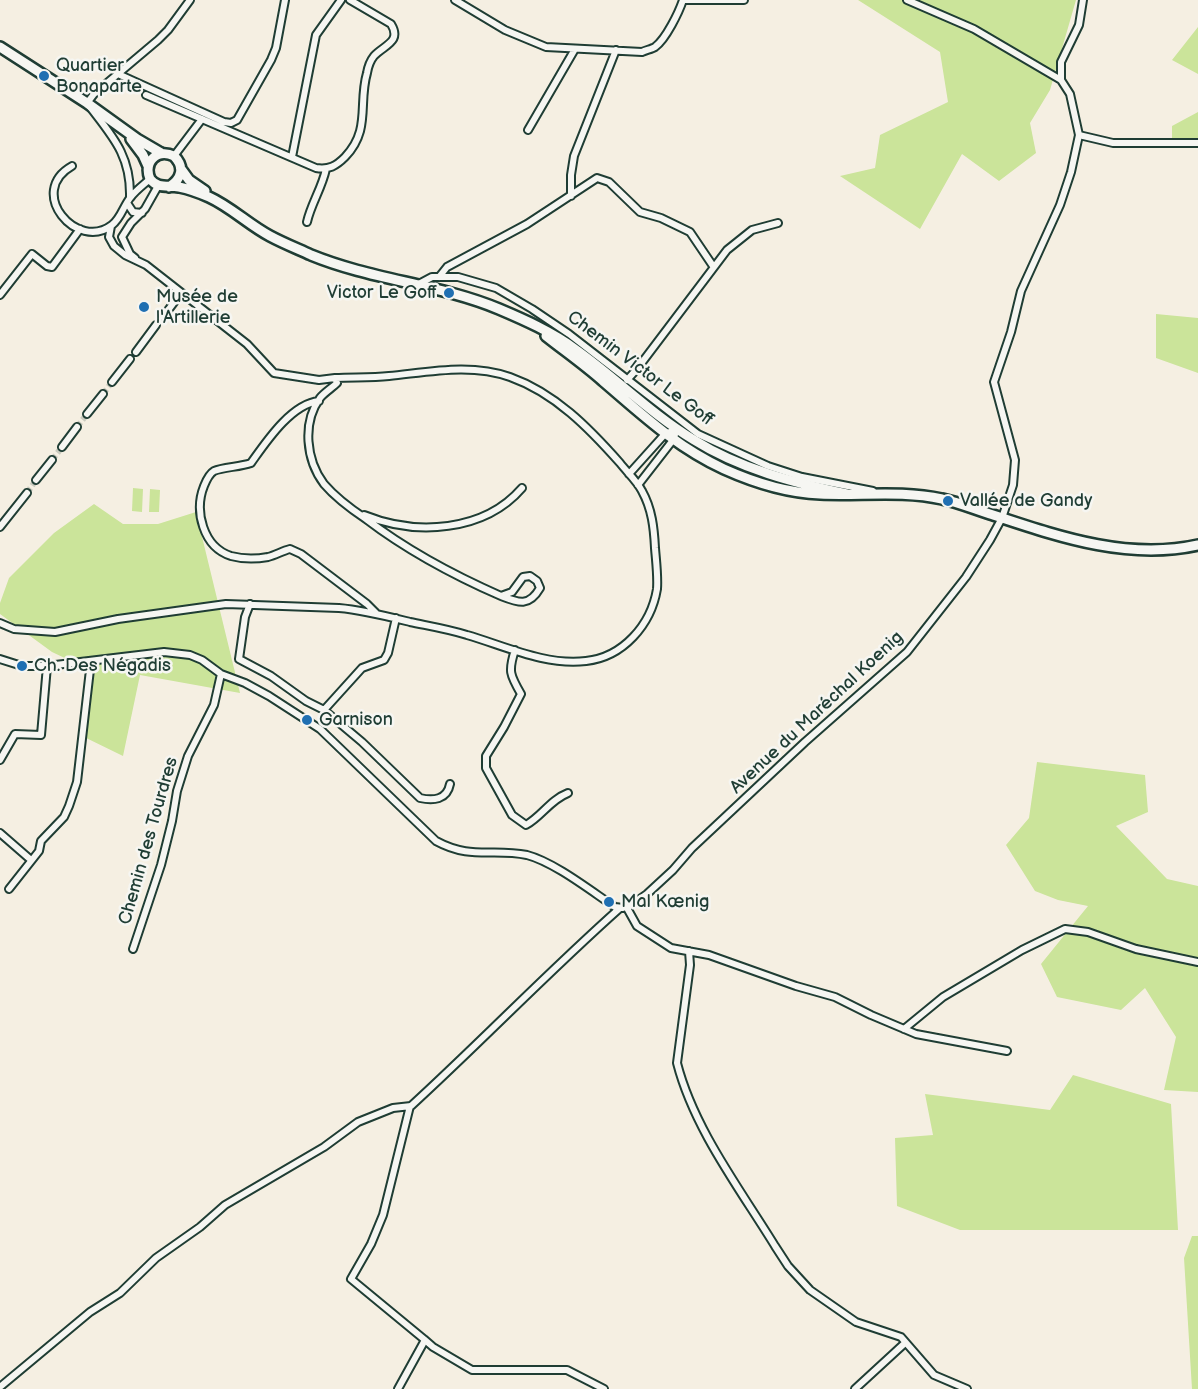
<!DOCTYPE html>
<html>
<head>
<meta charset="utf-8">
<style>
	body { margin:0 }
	canvas { display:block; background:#f5efe2 }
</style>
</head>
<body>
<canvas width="1198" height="1389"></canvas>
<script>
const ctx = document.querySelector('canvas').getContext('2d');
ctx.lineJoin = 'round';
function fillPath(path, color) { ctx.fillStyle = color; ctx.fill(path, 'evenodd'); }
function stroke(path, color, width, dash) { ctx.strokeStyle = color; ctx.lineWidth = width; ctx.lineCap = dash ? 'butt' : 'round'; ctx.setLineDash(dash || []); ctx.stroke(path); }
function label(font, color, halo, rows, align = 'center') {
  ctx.font = font + ' "Balsamiq Sans",sans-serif'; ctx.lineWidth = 5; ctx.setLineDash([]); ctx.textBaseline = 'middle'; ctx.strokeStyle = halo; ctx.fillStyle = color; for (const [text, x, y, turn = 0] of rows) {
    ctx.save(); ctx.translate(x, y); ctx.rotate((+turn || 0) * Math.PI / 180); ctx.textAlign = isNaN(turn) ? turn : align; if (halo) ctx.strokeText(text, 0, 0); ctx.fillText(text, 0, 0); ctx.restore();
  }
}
fillPath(new Path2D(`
	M858,0H1076L1050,90L1030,123L1036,153L999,181L962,154L920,229L840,176L875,168L880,135L948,102L940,52Z
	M1198,27V74L1172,60Z
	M1198,112V139H1172V126Z
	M1156,314L1198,318V373L1156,358Z
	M133,488L143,489L142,512L132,511Z
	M150,489L160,490L159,512H149Z
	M94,504L123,524H158L196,512L240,693L140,675L123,756L80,735L88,669L52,652L0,614V603L9,578L54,533Z
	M1037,762L1145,775L1148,812L1116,826L1167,879L1198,886V1092L1164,1090L1176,1037L1145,988L1121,1010L1057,997L1041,964L1088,906L1058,900L1035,891L1006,845L1029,818Z
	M1073,1075L1171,1104L1178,1230H960L897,1206L895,1138L933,1135L925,1094L1050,1110Z
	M1192,1236H1198V1389H1192L1184,1258Z`), '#cbe49a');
stroke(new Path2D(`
	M103,394L112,382
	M77,427L87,414
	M52,460L62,447
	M27,493L36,480`), '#cacbbf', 6, [6, 3]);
const street = new Path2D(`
	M455,0L505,30L546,47L642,52C646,50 652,49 655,47C666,39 679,12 683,0
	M683,0H744
	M907,0L974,29L1061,80L1070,94L1079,135L1113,143H1198
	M118,74L224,122L231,123L237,120L271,60L276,48L285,0
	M1061,80V62L1079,25L1083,0
	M146,95L316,168C329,170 336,166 345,157C371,130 358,104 367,73C368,67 370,61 374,56C384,45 402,42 391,24L350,0
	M528,130L575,49
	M174,156L202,119
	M292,157L316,35L341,0
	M72,166C26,192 77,252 112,225C121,218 123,207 130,198C135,191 143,185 150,179
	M571,196V175L574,156L616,50
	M130,197C131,154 111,135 87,103L94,94L158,40L168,30L190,0
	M127,203L133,212L142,213
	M307,222C311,204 322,188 326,169
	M111,226L109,237L114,246L125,255L146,265L247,344L274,373L319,380L335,378L337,383C332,388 325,392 320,398C302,423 306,460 324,484C336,498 351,509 366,519C408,551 453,575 501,596C519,603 529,607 540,588L537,581L530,576L523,577L512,592L501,596
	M135,258L130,254L122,237L131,223L145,209L158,186
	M439,277L447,267L527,224L597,178L609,182L640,212L661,218L690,232L713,266
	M417,285L432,277H458L496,288L532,309L569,334L698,434L768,466L802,477L873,491
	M0,295L32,254L47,266L52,267L80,229
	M163,317L181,293
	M136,352L156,325
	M627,380L637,369L727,250L752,230L778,223
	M112,382L130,359
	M319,401C291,404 266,442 251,463C240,467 223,467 214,471C209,474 206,481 204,486C194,511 203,547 231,556C242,559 257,559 268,557C276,555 282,551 290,549L301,554L367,604L376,613
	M87,414L103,394
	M62,447L77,427
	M629,474L665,434L677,429
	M36,480L52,460
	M638,485L673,440L677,429
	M364,515C416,536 484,532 522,488
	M0,527L27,493
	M250,604L245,617L239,659L271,676L306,701L324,710
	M396,618L388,653L384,660L362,668L324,710L362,742L420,798C433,801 447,800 450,784
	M0,623L14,629L55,632L118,619L226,604L339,608C363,610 386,616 410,622C429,626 448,629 467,635C505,646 546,666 586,661C623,657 651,625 657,589C658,576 656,561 655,548C654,528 652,509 642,491C637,481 627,472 620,463C589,428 555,393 510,377C471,363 429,372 389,376C371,378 353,377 335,378
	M515,650C508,671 510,675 521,694L504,727L486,756V768L512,815L526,825C542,816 550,800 568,793
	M0,659L22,666H47L164,652L190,655L202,660L221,674L245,683L269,696L320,729L436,841C471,860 492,848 527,855C554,862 591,891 615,907L623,908
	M0,760L15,734L41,735L47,666
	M0,833L31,860
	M9,889L39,851L41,841L64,817L69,806L77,782L91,661
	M627,908L647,894L673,870L692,848L805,742L907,652L966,577L990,540L1002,518L1013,485L1015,460L994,382L1011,332L1021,291L1060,205L1071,172L1079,135
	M627,908L637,926L671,948L709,955L796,986L835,997L871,1015L916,1034L1007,1051
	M133,949L161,865L172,821L177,791L188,756L214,705L221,674
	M689,951L690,965L677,1063C694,1129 740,1189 775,1246L788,1266L810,1290L856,1322L901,1337L934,1375L967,1389
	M904,1029L943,997L1022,950L1065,929L1088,932L1136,949L1198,962
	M410,1106L383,1215L371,1244L351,1279L425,1340
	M0,1387L90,1312L120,1293L156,1258L200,1227L225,1205L324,1147L358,1122L393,1108L411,1106C482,1041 548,972 620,908
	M398,1389L425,1340L433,1347L472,1370H567L604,1389
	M855,1389L905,1343`);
const secondary = new Path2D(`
	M0,47L87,103L137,139L161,153
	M131,139L143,155L148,166
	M181,169L189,180L205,191
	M169,187C182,179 185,167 174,156C157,148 143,162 150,179C158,189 167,185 179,187C189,189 200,193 209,197C231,207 249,225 270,236C283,243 298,249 311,255C372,280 439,284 499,309C525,320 552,332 575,349C616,378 651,414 694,440C740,469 795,483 847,494
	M546,336C565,351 585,365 603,381C643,415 675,446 724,469C753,482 788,493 820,494C860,496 902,490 942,499C958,502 974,509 990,514C1057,536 1127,561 1198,545`);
stroke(street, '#1f3d34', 10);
stroke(secondary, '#1f3d34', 14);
stroke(street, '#f6f6f2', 6);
stroke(secondary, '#f6f6f2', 9);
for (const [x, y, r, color] of [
	[44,76,6,"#1f6fb2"],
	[449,293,6,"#1f6fb2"],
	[144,307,6,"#1f6fb2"],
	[948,501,6,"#1f6fb2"],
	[22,666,6,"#1f6fb2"],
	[307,720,6,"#1f6fb2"],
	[609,902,6,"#1f6fb2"]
]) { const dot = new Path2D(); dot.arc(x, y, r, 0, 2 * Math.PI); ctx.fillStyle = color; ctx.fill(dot); stroke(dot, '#f6f6f2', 2); }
label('18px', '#1f3d34', '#f6f6f2', [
	["Quartier",56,66],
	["Bonaparte",56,87],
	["Victor Le Goff",437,293,"right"],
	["Musée de",156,297],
	["l'Artillerie",156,318],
	["Vallée de Gandy",960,501],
	["Ch. Des Négadis",34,666],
	["Garnison",319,720],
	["Mal Kœnig",621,902]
], 'left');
label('18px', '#1f3d34', '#f6f6f2', [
	["Chemin Victor Le Goff",640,369,37],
	["Avenue du Maréchal Koenig",817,713,-43],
	["Chemin des Tourdres",149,841,-74]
]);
</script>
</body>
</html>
